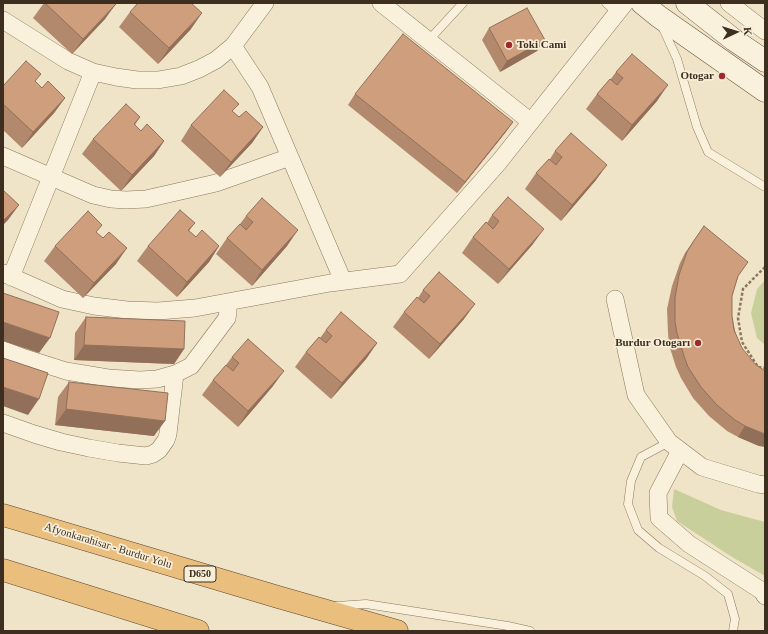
<!DOCTYPE html>
<html>
<head>
<meta charset="utf-8">
<style>
	body { margin:0 }
	#map { position:relative; width:768px; height:634px; overflow:hidden; background:#f0e4c8; font-family:"Times New Roman",serif }
	canvas { display:block }
	.frame { position:absolute; inset:0; border:4px solid #3d2e20; pointer-events:none }
	.north { position:absolute; left:716px; top:12px; width:40px; height:40px; -webkit-text-stroke:3px #f7eed8; paint-order:stroke; rotate:86deg; font-size:11px; font-weight:700; line-height:16px; text-align:center; color:#3d2e20 }
	.north::after { content:''; display:block; margin:auto; width:14px; height:18px; background:#3d2e20; clip-path:polygon(50% 0,100% 100%,50% 72%,0 100%) }
</style>
</head>
<body>
<div id="map">
<canvas width="768" height="634"></canvas>
<div class="frame"></div>
<div class="north">K</div>
</div>
<script>
const context = document.querySelector('canvas').getContext('2d');
context.lineJoin = 'round';
function paint(path, color) { context.fillStyle = color; context.fill(path, 'evenodd'); }
const poly = rows => new Path2D(rows.map(r => 'M' + r).join(''));
function stroke(path, color, width, dash) { context.strokeStyle = color; context.lineWidth = width; context.lineCap = dash ? 'butt' : 'round'; context.setLineDash(dash || []); context.stroke(path); }
function drawText(font, color, halo, rows, align = 'center') {
  context.font = font + ' "Times New Roman",serif'; context.lineWidth = 3.5; context.setLineDash([]); context.textBaseline = 'middle'; context.strokeStyle = halo; context.fillStyle = color; for (const [text, x, y, turn = 0] of rows) {
    context.save(); context.translate(x, y); context.rotate((+turn || 0) * Math.PI / 180); context.textAlign = isNaN(turn) ? turn : align; if (halo) context.strokeText(text, 0, 0); context.fillText(text, 0, 0); context.restore();
  }
}
paint(poly([
	[765,280,765,345,757,338,751,313,757,289],
	[674,489,721,510,765,522,765,576,732,557,677,521,672,507]
]), '#c9cf9b');
const service = poly([
	[606,3,617,13],
	[662,26,677,59,697,127,708,152,765,187],
	[428,41,463,3],
	[669,442,641,457,631,481,628,504,638,530,659,548,705,576,728,594,735,619,733,631],
	[337,606,366,604,508,626,530,631]
]);
const minor = poly([
	[381,3,531,122],
	[729,3,765,31],
	[3,20,68,61,93,72,116,77,137,80,158,80,181,76,199,69,216,60,233,46,265,3],
	[233,46,260,87,343,281],
	[3,156,93,195,111,199,126,200,146,199,216,183,290,157],
	[3,273,62,299,94,306,127,310,158,311,195,308,330,283,400,274,499,162,625,3],
	[11,277,93,72],
	[615,299,636,395,669,442,702,467,758,484,765,485],
	[3,350,22,357,66,371,108,378,140,380,157,379,175,374,191,366,227,318,228,312,228,303],
	[3,423,34,434,61,442,89,448,118,453,146,456,153,454,159,450,166,440,168,434,175,374],
	[680,451,658,493,659,518,689,544,762,591,765,596]
]);
const secondary = poly([
	[642,3,658,16,765,91],
	[687,3,734,40,765,61]
]);
const trunk = poly([
	[3,515,278,597,397,631],
	[3,570,198,631]
]);
stroke(service, '#8d765c', 9);
stroke(minor, '#8d765c', 18);
stroke(secondary, '#6f573f', 23);
stroke(trunk, '#5b4430', 23);
stroke(poly([
	[765,267,743,289,738,318,742,342,758,367,765,368]
]), '#8d765c', 2.5, [3, 2]);
stroke(service, '#faf1dc', 8);
stroke(minor, '#faf1dc', 17);
stroke(secondary, '#faf1dc', 22);
stroke(trunk, '#eabe7c', 22);
paint(poly([
	[44,3,114,3,105,19,72,54,33,18],
	[130,12,191,29,158,64,119,27],
	[489,28,545,40,537,51,500,72,482,40],
	[616,72,657,101,622,141,586,109,597,94,610,80],
	[36,82,42,88,65,98,54,113,22,148,3,130,3,86],
	[355,94,513,122,505,133,457,193,348,105],
	[233,112,239,117,263,127,252,143,220,177,181,141,191,125],
	[140,117,135,125,141,131,164,141,154,156,121,191,82,154,93,139],
	[555,151,596,180,561,221,525,189,536,173,550,159],
	[492,215,533,244,498,284,462,253,473,237,487,223],
	[246,216,287,246,252,286,216,254,227,238,240,224],
	[195,223,189,231,196,237,219,246,209,262,177,297,137,261,148,246],
	[704,226,738,276,732,296,732,316,759,446,738,437,727,431,709,416,693,398,681,378,676,367,669,345,668,333,667,309,672,286,680,263,685,253],
	[97,233,116,264,83,298,44,261,55,246],
	[423,290,464,319,429,359,393,327,404,312,418,298],
	[86,317,184,349,174,364,74,360,75,333],
	[326,330,377,343,366,359,331,399,295,367,306,352,320,338],
	[232,357,273,386,238,427,202,395,213,380,226,365],
	[69,382,154,436,55,425,58,397]
]), '#b2896c');
paint(poly([
	[116,4,105,19,72,54,83,39],
	[202,13,191,29,158,64,169,48],
	[545,40,537,51,500,72,507,61],
	[668,85,657,101,622,141,632,125],
	[65,98,54,113,22,148,33,132],
	[513,122,505,133,457,193,465,182],
	[263,127,252,143,220,177,231,162],
	[164,141,154,156,121,191,132,175],
	[607,165,596,180,561,221,572,205],
	[19,205,8,220,3,225,3,221],
	[544,229,533,244,498,284,509,269],
	[298,230,287,246,252,286,262,270],
	[219,246,209,262,177,297,187,282],
	[127,248,116,264,83,298,94,283],
	[475,304,464,319,429,359,440,344],
	[3,322,50,338,39,353,3,341],
	[377,343,366,359,331,399,342,383],
	[84,345,184,349,174,364,74,360],
	[284,371,273,386,238,427,248,411],
	[3,387,39,399,28,415,3,406],
	[66,409,165,421,154,436,55,425],
	[745,426,765,434,765,447,759,446,738,437]
]), '#916f58');
const building = poly([
	[45,3,114,3,116,4,83,39,45,3],
	[138,3,177,3,178,4,178,3,191,3,202,13,169,48,130,12,138,3],
	[527,8,545,40,507,61,489,28,527,8],
	[403,34,513,122,465,182,355,94,403,34],
	[632,54,668,85,632,125,597,94,610,79,617,85,623,78,616,72,632,54],
	[26,61,41,74,35,81,42,88,48,81,65,98,33,132,3,104,3,86,26,61],
	[224,90,239,104,232,111,239,117,246,111,263,127,231,162,191,125,224,90],
	[126,104,140,117,134,124,141,131,147,124,164,141,132,175,93,139,126,104],
	[571,133,607,165,572,205,536,173,549,159,556,165,562,157,555,151,571,133],
	[3,190,19,205,3,221,3,190],
	[508,197,544,229,509,269,473,237,486,222,493,229,499,221,492,215,508,197],
	[262,198,298,230,262,270,227,238,240,224,246,230,253,222,246,216,262,198],
	[180,210,195,223,188,230,196,237,202,230,219,246,187,282,148,246,180,210],
	[88,211,102,225,96,232,103,238,109,232,127,248,94,283,55,246,88,211],
	[704,226,748,262,738,276,732,296,732,316,734,330,742,348,755,364,765,371,765,434,745,426,735,420,717,405,701,387,688,367,684,356,677,333,675,322,675,298,679,275,687,252,693,242,704,226],
	[439,272,475,304,440,344,404,312,417,297,424,303,430,296,423,290,439,272],
	[3,293,59,312,50,338,3,322,3,293],
	[341,312,377,343,342,383,306,352,319,337,326,343,332,336,326,330,341,312],
	[86,317,185,321,184,349,84,345,86,317],
	[248,339,284,371,248,411,213,380,226,365,233,371,239,363,232,357,248,339],
	[3,358,48,373,39,399,3,387,3,358],
	[69,382,168,393,165,421,66,409,69,382]
]);
paint(building, '#cf9f7d');
stroke(building, '#916f58', 1);
for (const [x, y, r, color] of [
	[509,45,4,"#9e2a2b"],
	[722,76,4,"#9e2a2b"],
	[698,343,4,"#9e2a2b"]
]) { const dot = new Path2D(); dot.arc(x, y, r, 0, 2 * Math.PI); context.fillStyle = color; context.fill(dot); stroke(dot, '#f7eed8', 1.5); }
for (const [x, y, w] of [
	[200,574,32]
]) { const box = new Path2D(); box.roundRect(x - w / 2, y - 8, w, 16, 3); context.fillStyle = '#f7eed8'; context.fill(box); stroke(box, '#3d2e20', 1); }
drawText('bold 10px', '#3d2e20', null, [
	["D650",200,574]
]);
drawText('bold 11px', '#3d2e20', '#f7eed8', [
	["Toki Cami",517,45,"left"],
	["Otogar",714,76],
	["Burdur Otogarı",690,343]
], 'right');
drawText('11px', '#3d2e20', '#f7eed8', [
	["Afyonkarahisar - Burdur Yolu",108,546,17]
]);
</script>
</body>
</html>
